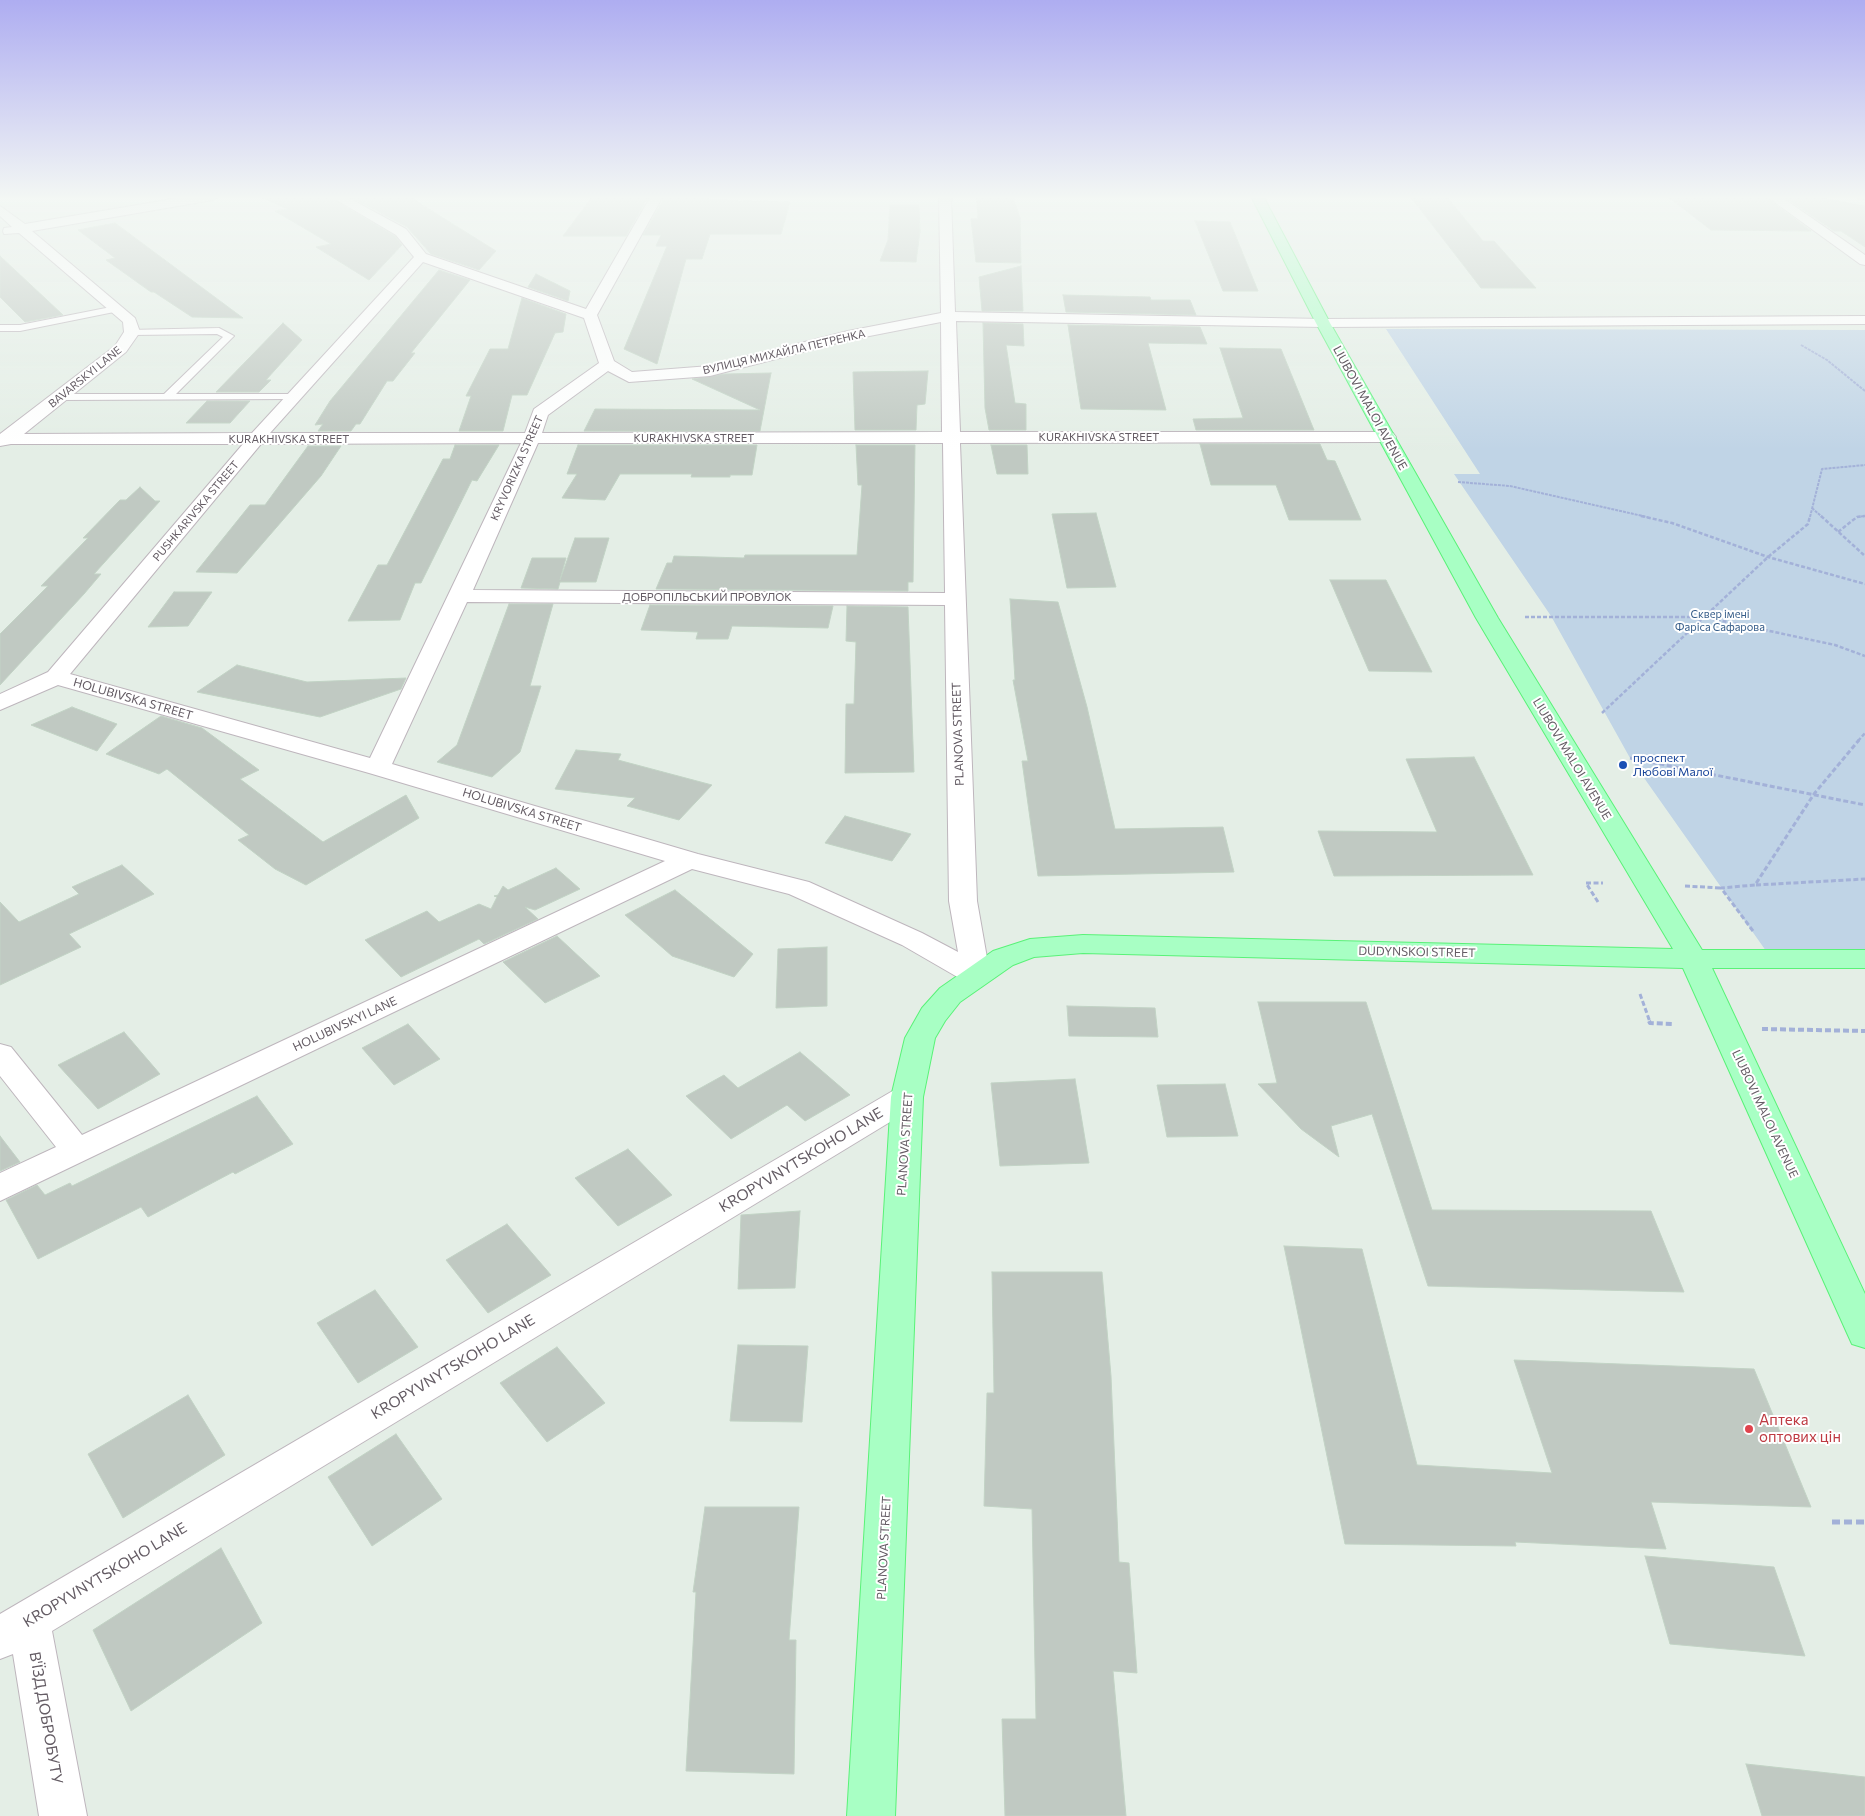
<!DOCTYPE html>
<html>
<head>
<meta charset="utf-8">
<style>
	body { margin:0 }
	canvas { display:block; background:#e4eee6 }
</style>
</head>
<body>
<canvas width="1865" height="1816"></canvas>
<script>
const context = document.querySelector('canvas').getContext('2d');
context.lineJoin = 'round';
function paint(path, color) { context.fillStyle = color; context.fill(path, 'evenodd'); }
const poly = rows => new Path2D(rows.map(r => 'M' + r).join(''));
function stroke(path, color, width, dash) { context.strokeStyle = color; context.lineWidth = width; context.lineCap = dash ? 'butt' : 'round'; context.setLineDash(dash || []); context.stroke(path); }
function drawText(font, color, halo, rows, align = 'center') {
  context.font = font + ' Commissioner,sans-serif'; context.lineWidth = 4; context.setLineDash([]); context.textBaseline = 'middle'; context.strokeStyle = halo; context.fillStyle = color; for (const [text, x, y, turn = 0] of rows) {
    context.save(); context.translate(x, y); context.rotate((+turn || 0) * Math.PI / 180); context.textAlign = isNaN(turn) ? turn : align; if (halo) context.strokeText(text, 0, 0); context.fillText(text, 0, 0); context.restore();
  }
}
paint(poly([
	[1386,329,1865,330,1865,959,1771,958,1630,758,1551,616,1454,474,1480,474]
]), '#c0d4e6');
const building = poly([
	[259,196,328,196,395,236,402,245,369,280,316,247,331,244,275,211,288,209,259,196],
	[349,196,408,196,496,251,479,270,431,254,407,227,349,196],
	[593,196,629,196,648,197,626,236,563,236,593,196],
	[1410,196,1446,196,1483,241,1494,241,1536,288,1481,288,1410,196],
	[1667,196,1764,196,1811,231,1711,230,1667,196],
	[1783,196,1807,196,1865,206,1865,247,1841,231,1834,231,1783,196],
	[665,197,708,198,707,200,790,202,781,234,710,234,702,259,686,259,657,364,624,349,667,246,656,246,661,235,643,235,665,197],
	[977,197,1013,197,1020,218,1021,263,976,262,971,219,978,219,977,197],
	[890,205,919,205,920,231,916,262,880,261,888,240,890,205],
	[1195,221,1230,222,1258,291,1223,291,1195,221],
	[115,223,243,318,192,317,154,292,151,292,106,260,115,258,78,230,115,223],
	[0,256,63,315,25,322,0,297,0,256],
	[1021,266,1023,311,982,311,979,277,1021,266],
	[439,270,470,280,411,353,415,353,393,381,387,381,360,424,356,424,351,431,318,431,323,424,315,425,330,401,439,270],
	[536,274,570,291,568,301,528,287,536,274],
	[1063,295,1150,297,1151,300,1190,300,1196,315,1066,312,1063,295],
	[522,298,566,314,563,332,555,333,527,395,512,395,503,431,459,431,471,396,466,396,490,349,508,349,522,298],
	[283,323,302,340,266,380,271,380,259,392,216,392,283,323],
	[983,323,1023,324,1024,346,1006,345,1015,403,1026,404,1026,430,989,430,985,408,983,323],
	[1068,325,1200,327,1207,344,1148,343,1166,410,1081,409,1068,325],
	[1220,348,1281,349,1314,430,1196,430,1193,419,1243,418,1220,348],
	[928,371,925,404,917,405,916,430,855,430,853,372,928,371],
	[771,373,760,431,584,431,595,409,760,410,692,379,725,374,771,373],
	[207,401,250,401,230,423,186,423,207,401],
	[1200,444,1320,444,1327,460,1335,461,1361,520,1289,520,1276,485,1211,485,1200,444],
	[455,445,499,445,477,481,472,480,421,583,415,583,400,620,348,621,378,565,387,565,443,459,450,459,455,445],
	[578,445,757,445,752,475,730,475,730,477,691,477,692,474,620,474,605,500,562,498,577,474,567,474,578,445],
	[856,445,915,445,913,582,908,582,908,591,656,589,667,563,672,563,674,556,744,558,745,555,857,555,862,485,858,485,856,445],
	[991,445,1027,445,1028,474,997,474,991,445],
	[308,446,341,446,321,476,237,573,196,572,250,505,265,505,308,446],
	[140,487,155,501,160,501,94,574,101,574,84,594,0,685,0,634,48,586,41,586,88,538,83,538,120,500,126,500,140,487],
	[1096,513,1116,587,1067,588,1052,514,1096,513],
	[575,538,609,538,596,582,560,582,558,589,521,588,532,558,566,558,560,580,575,538],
	[1330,580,1386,580,1432,672,1369,671,1330,580],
	[174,592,212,592,188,626,148,627,174,592],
	[1010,599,1058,602,1087,707,1115,829,1223,827,1234,872,1038,876,1022,761,1028,761,1013,680,1015,680,1010,599],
	[509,604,553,604,530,686,541,686,520,752,492,777,437,762,457,745,509,604],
	[650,605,833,606,828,628,732,626,728,639,696,639,698,632,641,630,650,605],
	[847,606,908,607,914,772,845,773,846,704,854,704,856,642,846,641,847,606],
	[237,665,307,682,406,678,401,689,320,717,197,692,237,665],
	[72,707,117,724,97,751,31,725,72,707],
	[161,716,202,728,259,770,240,779,323,842,406,795,419,818,306,885,275,869,238,840,249,835,167,769,159,774,106,754,161,716],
	[576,750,621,754,618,760,712,785,679,820,627,806,635,798,555,789,576,750],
	[1474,757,1533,875,1334,876,1318,831,1437,832,1406,759,1474,757],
	[845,816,911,834,892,861,825,843,845,816],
	[122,865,154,894,69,934,81,947,0,985,0,902,19,922,79,894,72,887,122,865],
	[556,868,580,889,535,910,525,907,538,919,484,944,479,939,401,977,365,940,427,911,439,922,479,904,491,909,497,897,494,896,498,895,503,886,508,890,556,868],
	[675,890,753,954,734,977,672,956,625,915,675,890],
	[557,936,600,976,545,1003,503,962,557,936],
	[827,947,827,1006,776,1008,778,949,827,947],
	[1258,1002,1366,1002,1432,1210,1651,1211,1684,1292,1428,1286,1372,1114,1331,1126,1339,1157,1301,1129,1258,1084,1277,1083,1258,1002],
	[1067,1006,1155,1008,1158,1037,1069,1036,1067,1006],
	[408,1024,440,1059,394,1085,362,1048,408,1024],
	[124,1032,160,1074,98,1109,58,1065,124,1032],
	[800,1052,850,1095,805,1121,787,1105,731,1139,686,1096,724,1075,738,1088,800,1052],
	[1075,1079,1089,1163,1000,1166,991,1083,1075,1079],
	[1225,1084,1238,1136,1167,1137,1157,1085,1225,1084],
	[257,1096,293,1144,235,1174,233,1172,148,1217,141,1207,38,1259,6,1200,37,1185,45,1195,70,1183,72,1186,257,1096],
	[0,1136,20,1162,0,1171,0,1136],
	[628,1149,672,1195,618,1226,575,1178,628,1149],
	[800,1211,795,1288,738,1289,741,1215,800,1211],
	[507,1224,551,1275,488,1313,446,1260,507,1224],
	[1284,1246,1362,1249,1417,1465,1552,1473,1514,1360,1754,1369,1811,1507,1651,1502,1666,1549,1515,1542,1516,1546,1345,1544,1284,1246],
	[992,1272,1102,1272,1111,1376,1119,1562,1129,1563,1137,1673,1113,1671,1126,1816,1005,1816,1002,1719,1036,1719,1032,1509,984,1506,987,1393,994,1393,992,1272],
	[375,1290,418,1347,358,1383,317,1323,375,1290],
	[738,1345,808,1346,802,1422,730,1421,738,1345],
	[557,1347,605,1403,547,1442,500,1383,557,1347],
	[188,1395,225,1455,123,1518,88,1454,188,1395],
	[396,1434,442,1499,372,1546,328,1477,396,1434],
	[705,1507,799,1507,789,1640,796,1640,794,1774,686,1771,696,1592,693,1592,705,1507],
	[221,1548,262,1623,131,1711,93,1630,221,1548],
	[1645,1556,1774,1567,1805,1656,1670,1644,1645,1556],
	[1746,1764,1865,1777,1865,1816,1762,1816,1746,1764]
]);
paint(building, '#c0c9c2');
stroke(building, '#c2d3c5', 1);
const lane = poly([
	[1857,196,1865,196,1865,199,1858,198,1857,196],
	[116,306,121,309,119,311,20,331,0,331,0,325,20,325,116,306],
	[219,328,234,336,176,394,293,394,297,395,297,399,61,400,56,397,61,394,164,394,223,337,217,334,132,335,127,332,129,330,219,328]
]);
const street = poly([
	[191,196,219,196,213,200,32,231,135,318,140,332,126,352,24,434,252,433,414,257,396,235,330,196,345,196,406,229,426,254,586,309,651,196,663,196,597,315,614,361,632,372,710,366,848,331,941,313,939,196,951,196,955,312,1323,319,1865,316,1865,324,1323,327,956,321,960,432,1387,432,1393,433,1396,437,1393,441,1387,442,960,443,977,901,990,975,986,982,976,985,966,982,902,945,789,894,692,869,0,1201,0,1173,56,1147,0,1076,0,1044,11,1047,82,1135,665,861,369,773,58,685,0,710,0,694,48,672,243,444,11,444,0,446,0,434,115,346,124,332,123,322,19,233,4,234,3,231,4,228,12,227,0,216,0,206,25,224,191,196],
	[423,262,584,318,599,363,534,409,525,433,270,433,423,262],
	[941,322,942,432,542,433,548,415,608,371,629,382,710,376,849,340,941,322],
	[521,443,370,758,70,674,261,444,521,443],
	[538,443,943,443,945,593,473,590,538,443],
	[467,602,945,605,949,901,958,952,922,933,809,882,698,854,392,764,467,602],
	[1766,196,1780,196,1865,255,1865,265,1860,264,1766,196],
	[907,1086,918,1089,923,1097,918,1105,52,1631,87,1816,39,1816,13,1654,0,1659,0,1614,896,1089,907,1086]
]);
const primary = poly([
	[1251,196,1263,196,1330,323,1498,618,1702,950,1865,950,1865,968,1712,968,1865,1294,1865,1348,1852,1344,1847,1333,1683,968,1083,953,1034,957,1013,965,960,1002,945,1021,935,1038,923,1097,895,1816,847,1816,891,1097,905,1038,922,1008,940,988,993,951,1030,939,1083,935,1673,949,1476,618,1316,323,1251,196]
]);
stroke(lane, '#beb6bd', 2);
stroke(street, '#beb6bd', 2);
stroke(primary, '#59f278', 2);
stroke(poly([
	[1801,345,1827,360,1865,391],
	[1458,482,1510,486,1647,517],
	[1812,508,1822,517],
	[1810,517,1822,469,1865,465],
	[1857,517,1865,516]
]), '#a3b1d8', 2, [3, 1]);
stroke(poly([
	[1641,516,1672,523,1768,557,1865,584],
	[1821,516,1865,556],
	[1838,532,1857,517,1865,516],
	[1525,617,1704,617,1835,645,1865,656],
	[1602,713,1768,557,1808,524,1810,516],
	[1858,741,1865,733]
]), '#a3b1d8', 2.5, [4, 2]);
stroke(poly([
	[1630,758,1865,805],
	[1756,885,1865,879],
	[1685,886,1721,888],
	[1598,902,1586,883,1603,883],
	[1753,931,1721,888,1755,885,1814,794,1859,740],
	[1640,994,1650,1022]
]), '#a3b1d8', 3, [5, 2.5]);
stroke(poly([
	[1649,1021,1650,1023,1674,1024],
	[1762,1029,1865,1031]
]), '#a3b1d8', 4, [6, 3]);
stroke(poly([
	[1832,1522,1865,1522]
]), '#a3b1d8', 5, [8, 4]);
paint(lane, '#fff');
paint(street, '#fff');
paint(primary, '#a8ffc4');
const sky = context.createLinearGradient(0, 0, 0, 450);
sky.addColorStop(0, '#aeadf1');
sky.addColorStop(0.44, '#f3f7f4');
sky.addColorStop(1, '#f3f7f400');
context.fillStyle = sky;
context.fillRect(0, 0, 1865, 450);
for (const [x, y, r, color] of [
	[1623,765,5,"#1a4fb4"],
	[1749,1429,5,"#e0444e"]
]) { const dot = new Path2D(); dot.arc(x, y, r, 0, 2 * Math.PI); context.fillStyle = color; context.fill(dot); stroke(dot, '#fff', 2); }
drawText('11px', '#645c64', '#fff', [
	["ВУЛИЦЯ МИХАЙЛА ПЕТРЕНКА",784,352,-13],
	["BAVARSKYI LANE",85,377,-39],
	["KURAKHIVSKA STREET",1099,437],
	["KURAKHIVSKA STREET",694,438],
	["KURAKHIVSKA STREET",289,439],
	["KRYVORIZKA STREET",517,468,-66],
	["PUSHKARIVSKA STREET",196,511,-50],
	["ДОБРОПІЛЬСЬКИЙ ПРОВУЛОК",707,597]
]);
drawText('11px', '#365d89', '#fff', [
	["Сквер імені",1720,614],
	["Фаріса Сафарова",1720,627]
]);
drawText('12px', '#645c64', '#fff', [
	["LIUBOVI MALOI AVENUE",1370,408,61],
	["HOLUBIVSKA STREET",133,699,16],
	["PLANOVA STREET",958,734,-92],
	["LIUBOVI MALOI AVENUE",1572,759,59],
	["HOLUBIVSKA STREET",522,810,17],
	["DUDYNSKOI STREET",1417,952,1],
	["HOLUBIVSKYI LANE",345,1024,-25],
	["LIUBOVI MALOI AVENUE",1765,1114,65],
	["PLANOVA STREET",905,1144,-86],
	["PLANOVA STREET",884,1548,-87]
]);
drawText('12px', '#164399', '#fff', [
	["проспект",1633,758],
	["Любові Малої",1633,772]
], 'left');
drawText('15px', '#645c64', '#fff', [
	["KROPYVNYTSKOHO LANE",801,1160,-31],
	["KROPYVNYTSKOHO LANE",453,1367,-31],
	["KROPYVNYTSKOHO LANE",105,1575,-31],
	["В'ЇЗД ДОБРОБУТУ",46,1718,80]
]);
drawText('15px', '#be3a42', '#fff', [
	["Аптека",1759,1420],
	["оптових цін",1759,1437]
], 'left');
</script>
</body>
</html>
